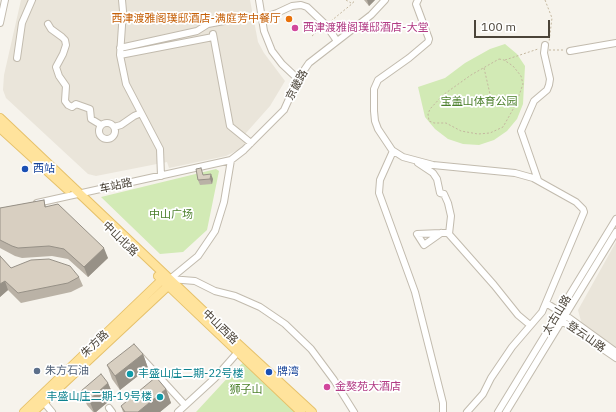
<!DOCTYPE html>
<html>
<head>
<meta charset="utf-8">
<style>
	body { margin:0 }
	#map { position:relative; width:616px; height:412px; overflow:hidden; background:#f6f3ec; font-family:"IBM Plex Sans",sans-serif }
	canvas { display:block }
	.scale { position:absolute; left:474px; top:20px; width:76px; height:18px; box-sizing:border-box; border:2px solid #4b4439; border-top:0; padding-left:5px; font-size:12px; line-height:14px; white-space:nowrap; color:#4b4439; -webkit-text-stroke:3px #fff; paint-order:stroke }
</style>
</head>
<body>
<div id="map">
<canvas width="616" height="412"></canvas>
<div class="scale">100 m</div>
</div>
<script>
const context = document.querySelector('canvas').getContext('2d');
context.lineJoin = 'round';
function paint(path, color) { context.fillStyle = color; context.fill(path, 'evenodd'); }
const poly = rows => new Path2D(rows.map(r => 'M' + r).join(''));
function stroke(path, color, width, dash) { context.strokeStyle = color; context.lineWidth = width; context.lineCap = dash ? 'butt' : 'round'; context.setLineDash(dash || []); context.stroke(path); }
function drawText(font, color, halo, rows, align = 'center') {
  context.font = font + ' "IBM Plex Sans","Noto Sans SC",sans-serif'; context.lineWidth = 3.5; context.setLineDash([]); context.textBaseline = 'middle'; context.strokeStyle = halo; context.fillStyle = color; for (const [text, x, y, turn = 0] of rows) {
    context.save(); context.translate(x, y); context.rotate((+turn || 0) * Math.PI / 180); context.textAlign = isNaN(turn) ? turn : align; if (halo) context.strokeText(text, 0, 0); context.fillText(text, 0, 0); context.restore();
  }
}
paint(poly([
	[21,0,250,0,258,42,264,53,285,81,270,106,246,133,246,143,240,149,226,156,169,168,167,162,96,176,88,174,6,98,3,90,4,75],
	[616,242,616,348,582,325,578,310]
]), '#eae5da');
paint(poly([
	[505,44,517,54,525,66,523,104,517,119,507,131,494,140,479,145,463,144,448,139,435,129,425,117,418,87,445,78,465,63,490,49],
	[216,169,219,171,207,230,183,252,160,254,101,197],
	[246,360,296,412,196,412,233,372]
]), '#d2eab5');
const minor = poly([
	[122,0,123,11,120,55,126,84,160,149,161,176],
	[259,0,264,31,272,51,282,64,298,79],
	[418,0,416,4,429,39,428,42,409,58,378,80,374,89,374,111,375,121,378,129,392,150,403,157,433,165,515,173,533,178,576,202,583,209,584,212,542,312,512,347,491,378,483,394,467,412],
	[261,18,277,13,292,6,301,5,307,7,326,25,337,41],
	[0,23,5,0],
	[48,24,51,29,62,37,65,40,66,45,63,54,56,67,59,76,66,86,65,101,68,105,72,107,76,104,90,109,91,119,101,125],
	[213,34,230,126,251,143],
	[120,48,197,31,208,24,235,19],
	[570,51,616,43],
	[120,55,213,37],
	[17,58,22,23,32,0],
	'99 131a8 8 0 1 1 16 0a8 8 0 1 1-16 0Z',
	[114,127,121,125,134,116,141,113],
	[393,151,380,180,379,193,415,292,443,403,443,412],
	[418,163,433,173,437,179,440,193,444,194,448,203,451,216,449,234],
	[538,180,521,131,534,101,547,90,549,85,550,79,544,53,545,45],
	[37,203,231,160,244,150,284,110,298,79,309,63,371,15,385,0],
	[441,233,424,245,417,234,441,233,448,233,494,285,518,315,530,325],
	[170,279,195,281,215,291,235,296,260,307,285,324,311,349,334,380,354,412],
	[170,279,198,256,215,231,224,202,231,160],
	[546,303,565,315,616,352],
	[559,319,616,358],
	[140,356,185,405],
	[42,400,52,412],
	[109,408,112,412],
	[178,412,215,378,238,352],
	[498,412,616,219],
	[506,412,616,232]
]);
const major = poly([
	[0,118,237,343,312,412],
	[0,128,67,189],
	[158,276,301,412],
	[24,412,166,276],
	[33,412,171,283]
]);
stroke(minor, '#c2bbae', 8);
stroke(major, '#e6c16a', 10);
stroke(poly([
	[346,0,351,3],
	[545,0,552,18,549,42],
	[331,21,353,3,354,0],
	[312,36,322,28],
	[549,50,564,50],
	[499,59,504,60,513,66,521,76,523,84,516,104,503,127,490,133,478,134,461,131,446,123,434,123,429,121,428,114,430,109,443,95,471,75,499,59],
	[505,60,538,49],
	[484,68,490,94]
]), '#c4b79f', 1, [2, 2]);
stroke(minor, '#fff', 6);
stroke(major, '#ffe39c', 8);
paint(poly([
	[364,0,375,0,369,6],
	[203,175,213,179,212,184,200,185,198,180],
	[44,200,46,207,108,258,88,277,68,259,52,256,22,258,15,256,0,248,0,208],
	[0,256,11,268,79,277,83,286,71,292,21,303,8,290,0,297],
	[143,354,148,368,120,390,112,379,107,365],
	[108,383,114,397,96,412,93,412,87,405,81,391],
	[166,389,171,403,160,412,123,412,121,406]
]), '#bab2a6');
paint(poly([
	[367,0,375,0,369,6],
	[211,174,213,179,212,184,210,179],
	[104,248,108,258,88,277,84,267],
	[5,281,8,290,0,297,0,284],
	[143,354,148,368,120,390,115,376],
	[108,383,114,397,96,412,94,412,89,400],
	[166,389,171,403,160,412,138,412]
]), '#979187');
const building = poly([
	[201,168,203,175,211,174,210,179,198,180,196,169,201,168],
	[44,200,45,207,58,204,104,248,84,267,64,249,49,246,18,248,12,246,0,240,0,208,44,200],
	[0,256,11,268,31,260,49,259,70,266,79,277,68,283,18,293,5,281,0,284,0,256],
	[134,344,143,354,115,376,107,365,134,344],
	[101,374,108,383,89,400,81,391,101,374],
	[156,377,166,389,138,412,125,412,121,406,156,377]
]);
paint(building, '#d8cfc1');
stroke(building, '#979187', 1);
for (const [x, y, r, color] of [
	[289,19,4,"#e8710a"],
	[295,28,4,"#d1479c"],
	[25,169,4,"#1a4fb4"],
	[37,371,4,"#5c6f8a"],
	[269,372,4,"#1a4fb4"],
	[130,374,4,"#0f9aa8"],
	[327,387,4,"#d1479c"],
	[160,397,4,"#0f9aa8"]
]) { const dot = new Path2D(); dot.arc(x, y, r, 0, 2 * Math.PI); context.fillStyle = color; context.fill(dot); stroke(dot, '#fff', 1.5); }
drawText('11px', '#c56008', '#fff', [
	["西津渡雅阁璞邸酒店-满庭芳中餐厅",281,19]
], 'right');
drawText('11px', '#b23c85', '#fff', [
	["西津渡雅阁璞邸酒店-大堂",303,28],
	["金獒苑大酒店",335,387]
], 'left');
drawText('11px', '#4b4439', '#fff', [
	["京畿路",297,85,-62],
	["车站路",116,186,-12],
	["中山北路",120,239,44],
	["太古山路",557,315,-59],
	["中山西路",220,327,44],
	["登云山路",586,337,35],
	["朱方路",95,344,-44]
]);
drawText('11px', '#4a7f2a', '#fff', [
	["宝盖山体育公园",479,102],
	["中山广场",171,215],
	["狮子山",246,390]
]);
drawText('11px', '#164399', '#fff', [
	["西站",33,169],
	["牌湾",277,372]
], 'left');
drawText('11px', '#4e5e75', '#fff', [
	["朱方石油",45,371]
], 'left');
drawText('11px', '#0d838f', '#fff', [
	["丰盛山庄二期-22号楼",138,374],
	["丰盛山庄二期-19号楼",152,397,"right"]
], 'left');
</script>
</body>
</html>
